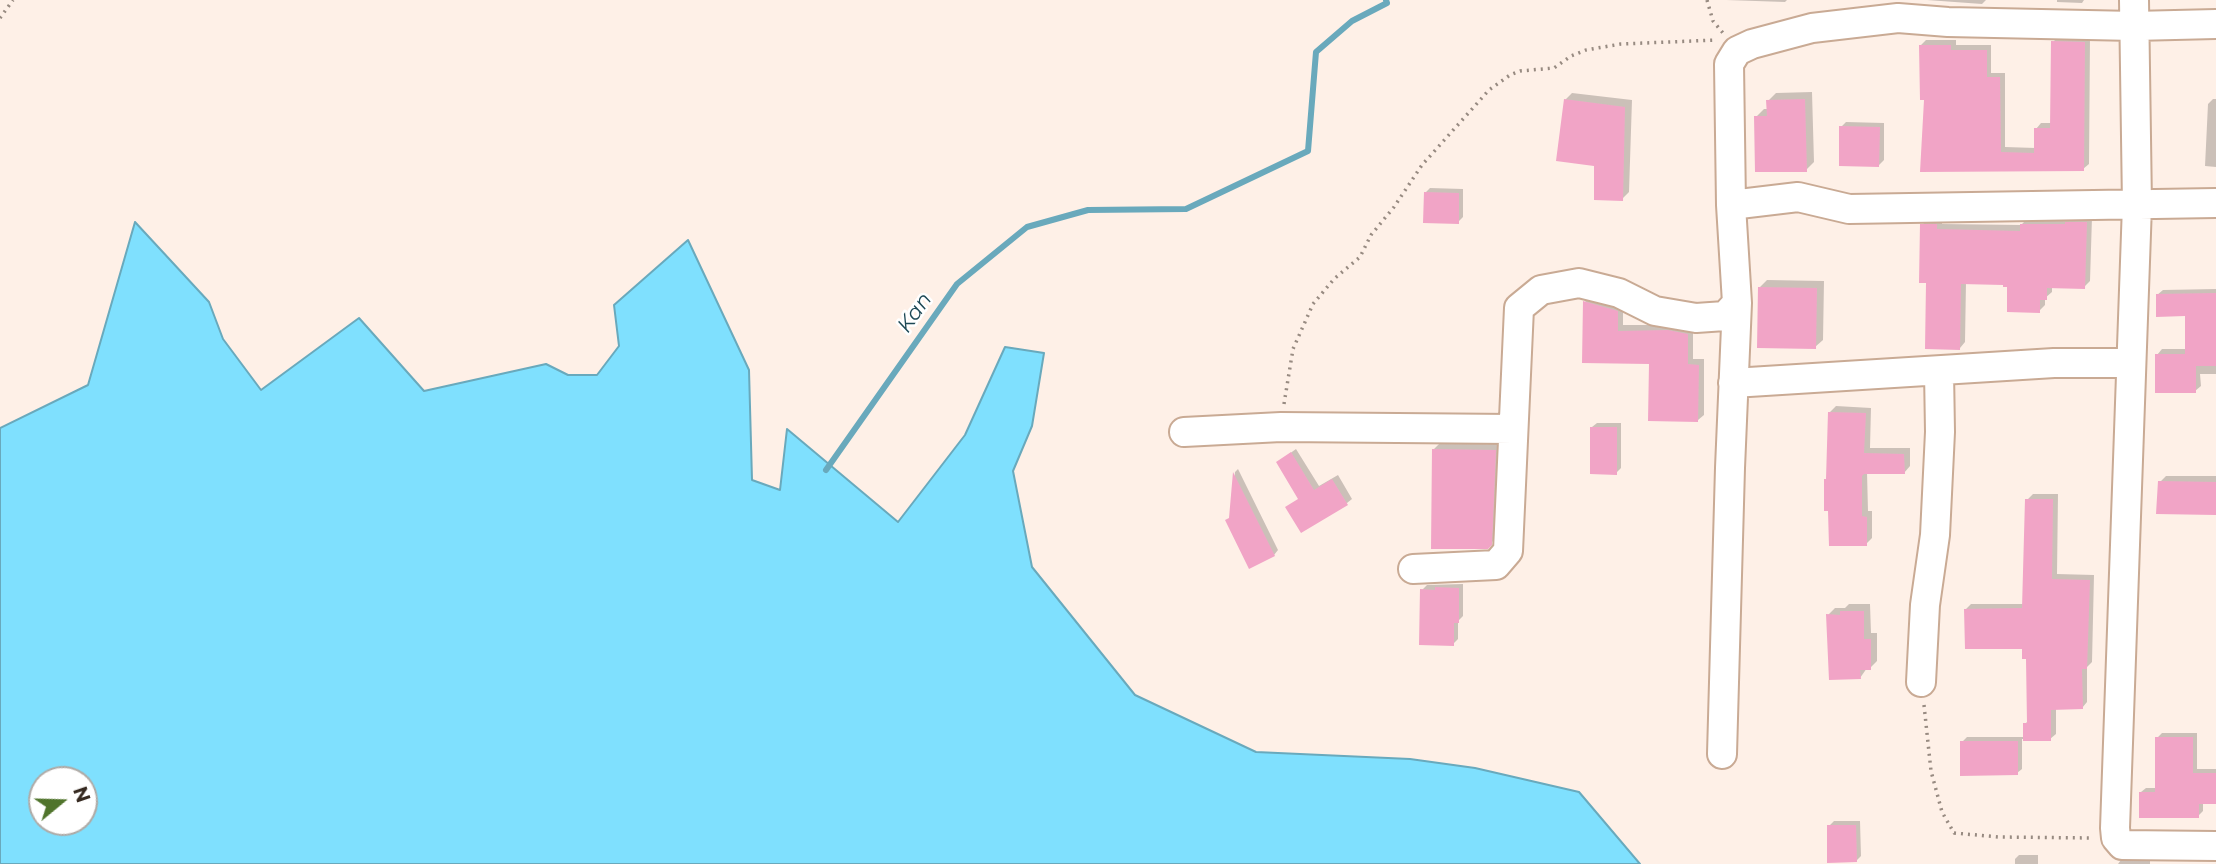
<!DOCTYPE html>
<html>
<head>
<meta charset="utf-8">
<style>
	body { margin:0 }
	#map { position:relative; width:2216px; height:864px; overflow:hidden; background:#fef0e7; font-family:Montserrat,sans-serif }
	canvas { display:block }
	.north { position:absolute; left:28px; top:766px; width:70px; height:70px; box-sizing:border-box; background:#fff; border:2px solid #afaaa6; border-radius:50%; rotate:71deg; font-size:19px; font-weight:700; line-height:28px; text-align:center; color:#362a21 }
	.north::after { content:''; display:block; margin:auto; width:24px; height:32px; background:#50742c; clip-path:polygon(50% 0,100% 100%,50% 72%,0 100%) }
</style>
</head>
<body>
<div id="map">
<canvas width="2216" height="864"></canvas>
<div class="north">N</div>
</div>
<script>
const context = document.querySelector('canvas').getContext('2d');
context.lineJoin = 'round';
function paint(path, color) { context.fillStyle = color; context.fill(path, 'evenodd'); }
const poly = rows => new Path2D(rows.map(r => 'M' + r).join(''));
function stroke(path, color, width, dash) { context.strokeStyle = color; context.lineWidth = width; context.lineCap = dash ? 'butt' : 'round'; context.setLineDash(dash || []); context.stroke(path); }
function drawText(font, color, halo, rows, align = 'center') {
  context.font = font + ' Montserrat,sans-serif'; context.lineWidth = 5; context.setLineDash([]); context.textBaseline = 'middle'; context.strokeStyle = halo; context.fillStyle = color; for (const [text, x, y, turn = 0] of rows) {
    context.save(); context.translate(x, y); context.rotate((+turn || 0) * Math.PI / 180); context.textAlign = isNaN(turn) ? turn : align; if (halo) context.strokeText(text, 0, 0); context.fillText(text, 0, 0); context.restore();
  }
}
const water = poly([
	[135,222,209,302,223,339,261,390,359,318,424,391,546,364,568,375,597,375,619,346,614,305,688,240,749,370,752,480,780,490,787,429,898,522,965,435,1005,347,1044,353,1032,426,1013,471,1032,567,1135,695,1256,752,1410,759,1475,768,1579,792,1640,864,0,864,0,428,88,385,135,222],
	[42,780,84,780,84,822,42,822,42,780]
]);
paint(water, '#7fe0fe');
stroke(water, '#69a9bc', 2);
paint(poly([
	[1726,0,1787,0,1785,2],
	[1927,0,1986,0,1982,4],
	[2057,0,2084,0,2082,3,2057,2],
	[2058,37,2090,37,2089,164,2083,169,1922,170,1926,98,1920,46,1926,40,1956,40,1956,45,1991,45,1991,73,2005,73,2005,147,2036,148,2036,129,2041,123,2052,123,2053,42],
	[1812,92,1814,162,1806,170,1756,117,1764,109,1769,109,1768,101,1776,93],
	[1572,93,1632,100,1629,192,1622,199,1596,165,1565,100],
	[2213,99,2216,99,2216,167,2205,166,2208,104],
	[1846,122,1884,123,1884,160,1879,165,1841,127],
	[1430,188,1463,189,1463,217,1458,222,1425,193],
	[2092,217,2090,281,2084,287,2052,286,2052,292,2045,298,2045,305,2039,311,2005,283,1966,282,1965,342,1960,348,1927,281,1922,225,1928,219,1942,219,1942,224,2021,225,2027,219],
	[1767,280,1824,281,1823,340,1815,347,1760,287],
	[2216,289,2216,374,2200,374,2201,386,2195,391,2157,355,2162,349,2187,349,2187,315,2157,295,2163,290],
	[1590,296,1623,306,1623,325,1675,325,1693,328,1693,359,1704,359,1704,415,1698,420,1651,362,1585,302],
	[1836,406,1871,408,1870,448,1910,448,1910,466,1904,473,1867,472,1868,511,1872,511,1872,538,1866,544,1828,478,1830,412],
	[1597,423,1621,423,1621,468,1616,473,1592,427],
	[1441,442,1503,443,1499,535,1487,547,1434,449],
	[1296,449,1319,486,1338,475,1352,499,1347,503,1299,498,1278,462],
	[1238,469,1278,550,1274,555,1231,516,1235,472],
	[2166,476,2216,476,2216,513,2160,482],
	[2033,494,2058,494,2057,574,2094,575,2092,662,2087,667,2087,702,2082,708,2056,708,2056,734,2050,739,2022,739,2022,769,2017,773,1962,742,1967,737,2025,737,2025,724,2029,720,2028,657,2024,647,1966,609,1971,604,2024,604,2027,500],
	[1463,584,1463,616,1458,621,1458,639,1453,644,1422,590,1427,585],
	[1849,604,1870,604,1871,633,1877,633,1877,661,1870,668,1867,668,1860,678,1828,615,1835,608,1845,608],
	[2162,733,2197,733,2197,769,2216,769,2216,802,2203,803,2203,811,2198,816,2141,792,2146,788,2157,788,2157,738],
	[1834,821,1860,821,1861,856,1856,861,1829,826],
	[2019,855,2038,855,2038,864,2015,864,2015,859],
	[2123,857,2150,858,2150,864,2118,864]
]), '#0003');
stroke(poly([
	[826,470,957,284,1027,227,1088,210,1186,209,1308,151,1316,52,1352,21,1387,3,1386,0]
]), '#69a9bc', 6);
paint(poly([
	[2051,41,2085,42,2084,171,1920,172,1924,100,1920,100,1919,45,1951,45,1951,50,1987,50,1987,77,2000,77,2001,152,2034,153,2034,128,2050,128],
	[1564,99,1625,107,1623,201,1594,200,1594,166,1556,161],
	[1805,99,1807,172,1755,172,1754,116,1767,116,1766,100],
	[1839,126,1880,127,1879,167,1839,166],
	[1424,192,1459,193,1459,224,1423,223],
	[2065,222,2087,222,2085,289,2047,288,2047,300,2040,300,2040,313,2007,312,2007,287,2003,287,2003,285,1961,284,1960,350,1925,349,1926,283,1919,283,1920,224,1937,224,1937,229,2020,231,2020,224,2065,224],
	[1758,287,1817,288,1816,349,1757,348],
	[2216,293,2216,366,2196,366,2196,393,2155,393,2155,354,2185,354,2185,316,2156,317,2156,294],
	[1583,301,1618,311,1618,331,1668,330,1688,334,1688,364,1699,365,1698,422,1648,421,1649,364,1582,363],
	[1828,412,1866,413,1864,453,1904,454,1905,474,1864,474,1862,476,1862,516,1867,517,1867,546,1829,546,1828,511,1824,511,1824,479,1826,479],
	[1590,427,1617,427,1617,475,1590,474],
	[1432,449,1496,450,1492,545,1488,549,1431,549],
	[1291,452,1314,490,1332,479,1348,505,1301,533,1285,507,1298,499,1276,462],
	[1233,472,1275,556,1249,569,1225,520,1229,518],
	[2158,481,2216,482,2216,515,2156,514],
	[2025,499,2053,499,2052,579,2090,580,2087,669,2082,669,2083,709,2051,710,2051,741,2023,741,2023,723,2027,723,2026,659,2022,659,2022,649,1965,649,1964,609,2022,608],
	[1435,587,1459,588,1459,623,1454,623,1454,646,1419,645,1420,589,1435,590],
	[1840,611,1864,611,1864,639,1871,639,1871,670,1860,670,1861,679,1829,680,1826,614,1840,615],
	[2155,737,2193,737,2193,773,2216,773,2216,804,2199,804,2199,818,2139,818,2139,792,2155,792],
	[1960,741,2018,741,2018,775,1960,776],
	[1827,825,1856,825,1857,862,1827,863]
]), '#f1a4c6');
const minor = poly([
	[2134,0,2137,205,2115,828,2116,838,2122,845,2216,846],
	[1731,205,1798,197,1849,209,2216,203],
	[1733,383,2054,363,2131,363],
	[1184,432,1281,427,1513,429],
	[1413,569,1496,565,1508,551,1519,308,1541,290,1579,283,1619,293,1655,311,1696,318,1725,316,1737,303],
	[1921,682,1925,605,1935,535,1940,432,1939,371],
	[1722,754,1730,468,1737,303,1731,205,1729,64,1737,51,1752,44,1812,28,1898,18,1948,22,2134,26,2216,24]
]);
stroke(minor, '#c9aa94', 32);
stroke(poly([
	[1707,0,1713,21,1723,33],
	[0,18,13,0],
	[1284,404,1293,349,1313,304,1334,279,1360,257,1371,235,1394,207,1422,165,1489,90,1510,75,1520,71,1554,68,1571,56,1586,50,1621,44,1716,40],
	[1924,705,1931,771,1942,812,1954,833,1999,837,2093,838]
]), '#978a81', 3.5, [2, 5]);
stroke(minor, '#fff', 28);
drawText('italic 21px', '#1d4855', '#fff', [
	["Kan",915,313,-55]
]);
</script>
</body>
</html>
